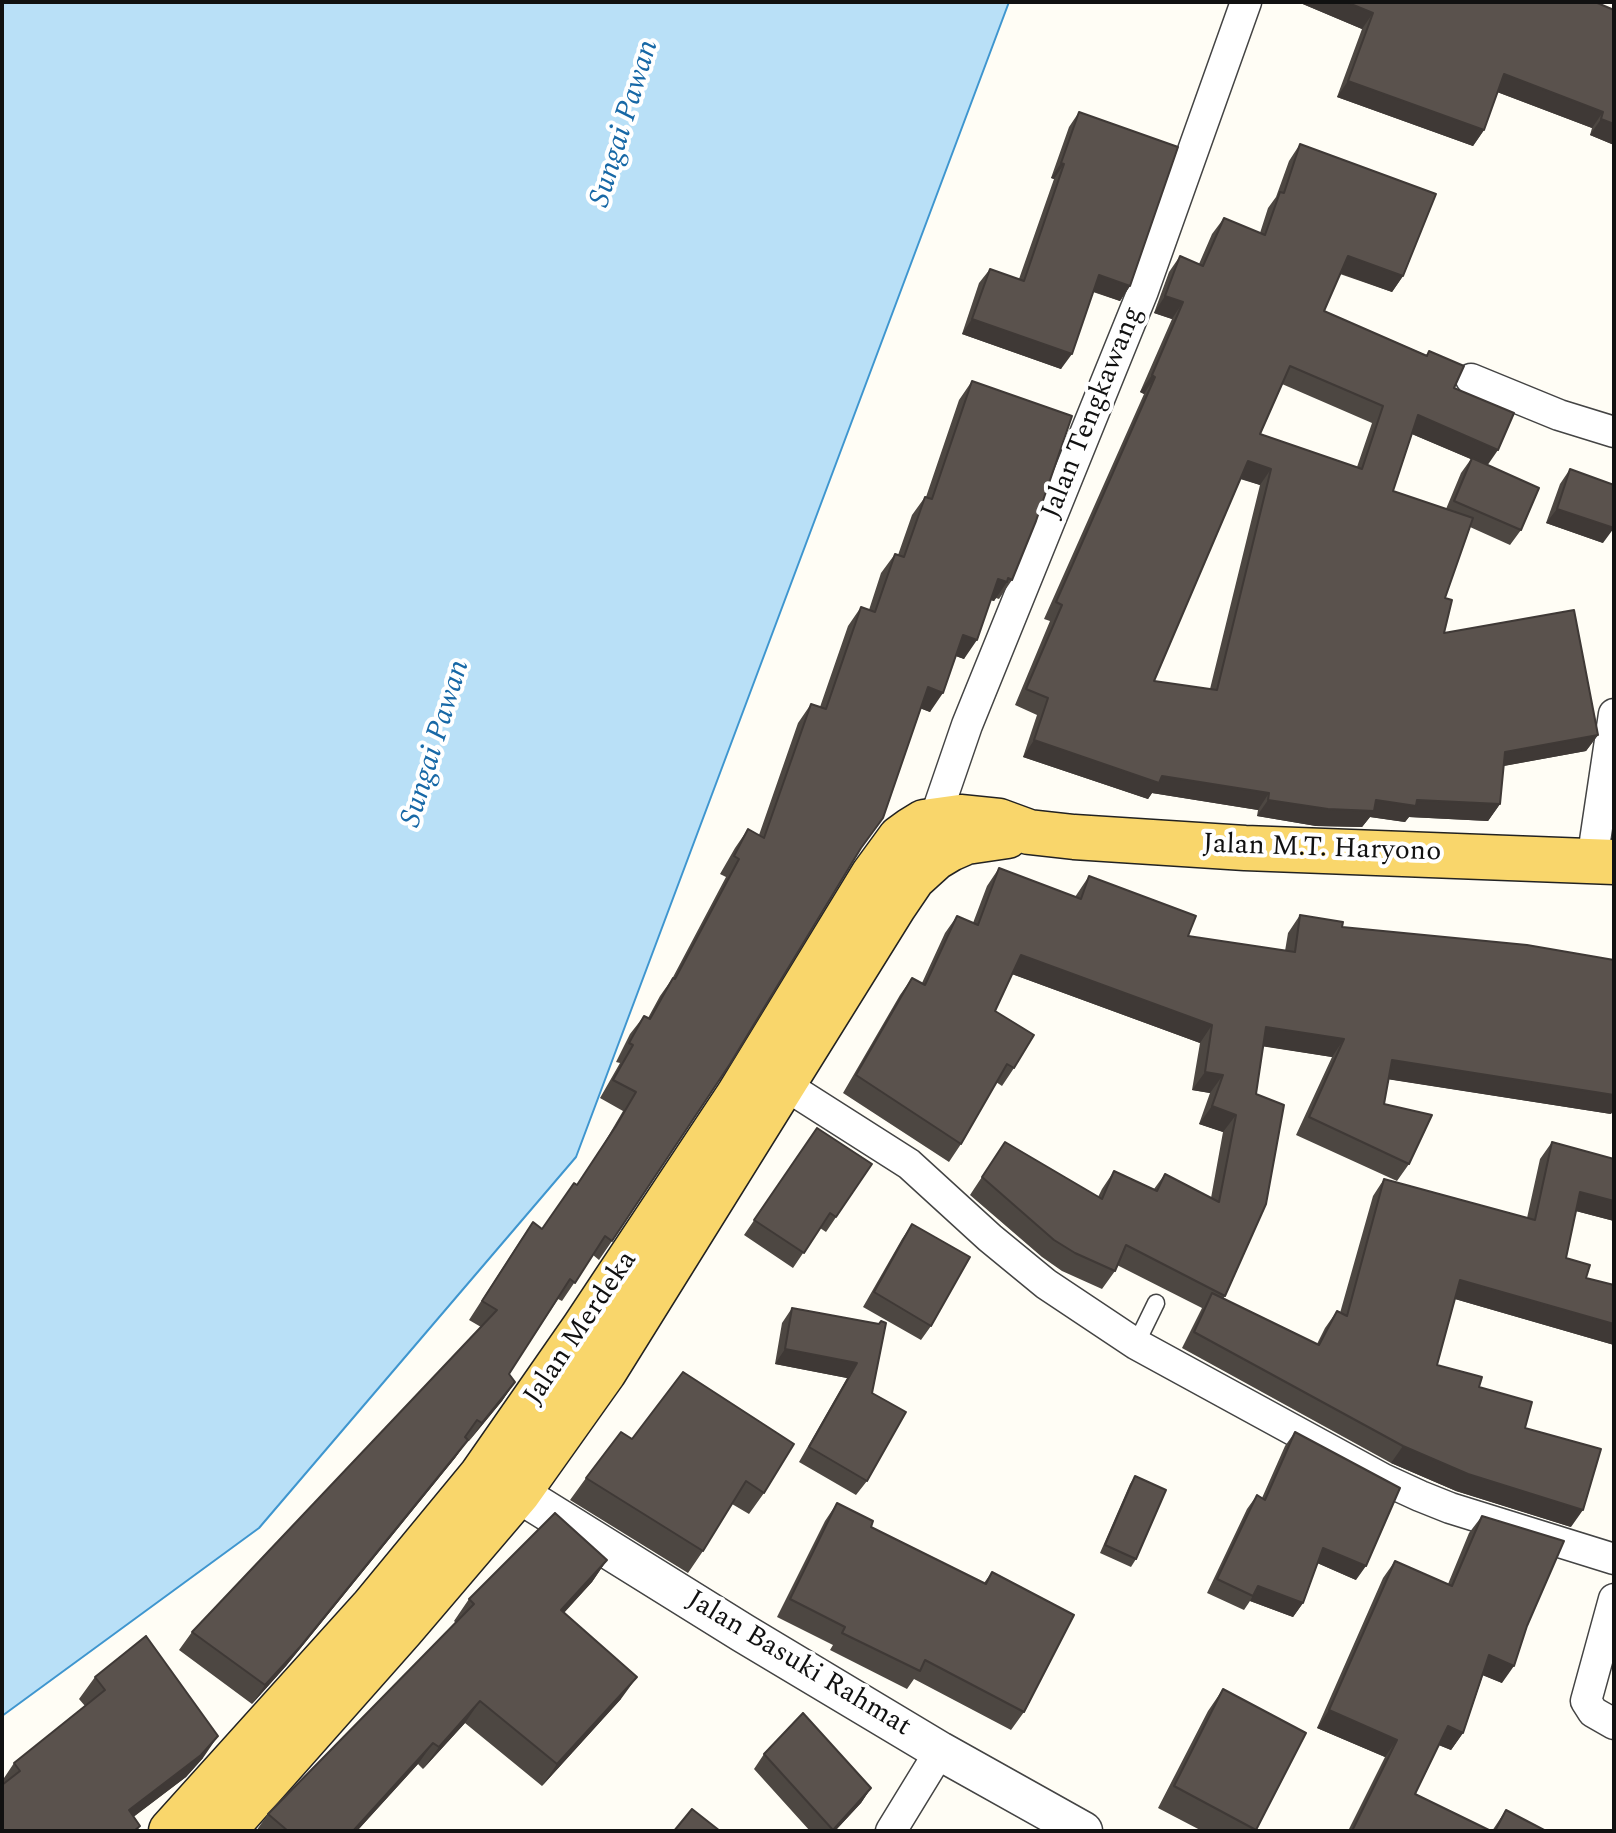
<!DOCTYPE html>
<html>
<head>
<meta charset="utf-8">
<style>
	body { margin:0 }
	#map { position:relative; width:1616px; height:1833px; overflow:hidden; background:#fffdf5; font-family:Spectral,serif }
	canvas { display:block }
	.frame { position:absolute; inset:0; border:4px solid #111; pointer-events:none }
</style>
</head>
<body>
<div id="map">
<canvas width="1616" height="1833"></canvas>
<div class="frame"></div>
</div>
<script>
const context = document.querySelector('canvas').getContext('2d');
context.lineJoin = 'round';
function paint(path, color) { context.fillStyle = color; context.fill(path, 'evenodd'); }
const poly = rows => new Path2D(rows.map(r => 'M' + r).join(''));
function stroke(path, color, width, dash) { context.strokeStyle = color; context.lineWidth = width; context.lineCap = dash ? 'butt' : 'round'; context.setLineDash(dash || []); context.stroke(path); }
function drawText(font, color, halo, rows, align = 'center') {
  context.font = font + ' Spectral,serif'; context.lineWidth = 8; context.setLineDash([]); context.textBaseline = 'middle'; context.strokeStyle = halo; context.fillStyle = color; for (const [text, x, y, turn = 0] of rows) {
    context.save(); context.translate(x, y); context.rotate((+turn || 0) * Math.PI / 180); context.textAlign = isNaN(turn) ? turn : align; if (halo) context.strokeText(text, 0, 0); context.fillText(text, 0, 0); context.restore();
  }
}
const water = poly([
	[2,2,1009,2,576,1157,259,1528,2,1716,2,2]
]);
paint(water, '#b9e0f7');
stroke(water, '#3f96cf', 2);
const service = poly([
	[1136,1344,1156,1303]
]);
const minor = poly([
	[1471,379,1559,415,1614,432],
	[934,821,967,725,1143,291,1246,2],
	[1592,861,1614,714],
	[785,1085,909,1164,990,1238,1046,1284,1136,1344,1383,1479,1420,1496,1450,1508,1614,1559],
	[1614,1599,1586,1701,1593,1712,1614,1724],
	[891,1831,940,1751]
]);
const tertiary = poly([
	[518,1493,743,1633,940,1751,1083,1831]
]);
const primary = poly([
	[171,1831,373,1607,481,1476,584,1328,738,1096,873,875,900,838,911,830,924,822,960,817,999,821,1029,832,1074,837,1245,848,1614,862],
	[223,1831,402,1629,518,1493,604,1372,894,906,913,878,935,858,950,849,966,842,1007,836]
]);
stroke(service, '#444', 19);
stroke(minor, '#444', 33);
stroke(tertiary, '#444', 41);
stroke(primary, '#222', 47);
stroke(service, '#fff', 16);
stroke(minor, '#fff', 30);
stroke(tertiary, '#fff', 38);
stroke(primary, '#f9d66b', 44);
paint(poly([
	[1298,2,1595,2,1614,145,1590,135,1592,128,1497,92,1484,130,1473,146,1337,97,1362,29],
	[1079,112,1130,286,1120,301,1093,292,1061,369,962,334,979,283,990,269,1019,279,1054,179,1051,178,1069,127],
	[1300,144,1403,276,1392,292,1340,274,1324,311,1426,355,1429,351,1454,388,1488,465,1521,530,1510,545,1470,527,1445,598,1444,633,1598,735,1586,751,1503,766,1500,804,1488,821,1409,817,1405,822,1370,817,1362,827,1316,826,1257,816,1258,810,1152,793,1148,799,1023,757,1037,715,1015,705,1050,621,1044,619,1144,394,1140,392,1172,319,1154,313,1169,272,1180,256,1199,264,1212,234,1224,218,1260,233,1268,208,1276,197,1289,161],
	[1282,384,1372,423,1357,467,1260,434],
	[1412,434,1471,459,1461,473,1446,509,1393,491],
	[1240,479,1260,485,1210,689,1154,681],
	[972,381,1012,580,999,599,996,598,994,601,990,600,964,659,956,656,930,712,920,708,859,852,612,1241,599,1260,593,1255,562,1301,558,1299,509,1374,515,1382,502,1401,469,1441,467,1441,455,1458,286,1666,252,1704,179,1650,192,1632,481,1327,469,1320,520,1241,533,1222,542,1229,577,1185,603,1145,623,1111,600,1098,620,1063,616,1062,630,1034,644,1016,648,1018,660,996,672,979,726,877,720,874,735,848,748,829,759,835,798,723,811,704,820,707,848,626,861,607,869,610,881,573,895,554,898,555,912,515,925,497,926,497,959,400],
	[1570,469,1603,543,1546,523,1560,484],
	[999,868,1075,897,1089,876,1188,936,1285,951,1288,933,1300,915,1342,927,1611,1114,1388,1079,1384,1104,1409,1164,1397,1181,1296,1135,1332,1057,1263,1046,1225,1296,1223,1299,1317,1344,1325,1328,1337,1311,1340,1313,1373,1196,1384,1179,1527,1218,1540,1159,1552,1142,1614,1159,1614,1221,1576,1211,1566,1258,1586,1278,1614,1285,1614,1345,1455,1299,1437,1365,1479,1387,1525,1428,1571,1527,1456,1491,1391,1463,1182,1348,1202,1308,1117,1265,1115,1271,1102,1289,1062,1271,1042,1257,970,1195,1005,1142,1098,1197,1102,1189,1114,1171,1154,1189,1165,1174,1211,1198,1223,1132,1199,1124,1210,1093,1192,1090,1200,1043,1012,974,995,1011,1014,1068,1002,1086,996,1082,961,1144,949,1162,843,1093,900,995,912,978,922,983,945,933,957,916,973,923,987,886],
	[817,1128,872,1164,826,1232,820,1228,793,1268,744,1235],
	[912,1224,931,1326,921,1340,863,1307,902,1239],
	[792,1308,879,1324,872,1393,867,1481,856,1495,799,1462,847,1378,775,1364,782,1323],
	[683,1372,764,1493,749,1514,732,1504,703,1551,688,1573,570,1500,586,1478,632,1439],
	[1295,1432,1356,1580,1317,1563,1303,1603,1293,1617,1250,1601,1244,1610,1207,1593,1247,1509,1257,1495,1262,1498,1285,1446],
	[1135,1476,1136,1559,1131,1567,1100,1553,1130,1484],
	[837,1503,871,1527,984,1583,992,1572,1024,1712,1011,1730,914,1679,907,1689,830,1650,833,1645,777,1617,825,1521],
	[1482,1516,1502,1683,1483,1675,1463,1733,1451,1750,1439,1745,1415,1794,1491,1831,1348,1831,1385,1757,1317,1728,1383,1578,1395,1561,1448,1584,1469,1533],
	[607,1560,592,1582,564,1613,621,1699,542,1786,465,1723,423,1769,418,1764,357,1831,256,1831,268,1814,456,1623,454,1621,469,1599],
	[95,1677,203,1758,186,1777,133,1817,140,1826,137,1831,2,1831,2,1781,14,1763,85,1706,79,1699],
	[1223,1689,1306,1733,1255,1831,1202,1831,1158,1808,1208,1711],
	[764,1754,871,1788,861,1803,835,1831,810,1831,754,1769],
	[1506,1810,1546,1831,1492,1831]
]), '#4d4742');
paint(poly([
	[1298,2,1346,2,1373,13,1362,29],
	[1504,74,1603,112,1592,128,1492,90],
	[1348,81,1484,130,1473,146,1337,97],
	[1601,119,1614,124,1614,145,1590,135],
	[1061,163,1064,164,1054,179,1051,178],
	[1348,256,1403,276,1392,292,1337,272],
	[1099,275,1130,286,1120,301,1089,290],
	[1165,296,1183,302,1172,319,1154,313],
	[972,319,1072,354,1061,369,962,334],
	[1152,375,1155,377,1144,394,1140,392],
	[1418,415,1498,450,1487,466,1407,432],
	[1248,461,1271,469,1260,485,1236,477],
	[1557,509,1614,528,1603,543,1546,523],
	[998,579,1007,582,994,601,985,598],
	[963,635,977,640,964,659,950,654],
	[928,687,943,693,930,712,914,706],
	[1598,735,1586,751,1493,768,1505,752],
	[1034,740,1162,776,1269,793,1258,810,1152,793,1148,799,1023,757],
	[1268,800,1417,800,1500,804,1488,821,1409,817,1405,822,1370,817,1362,827,1316,826,1257,816],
	[1021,955,1212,1025,1200,1043,1009,973],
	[1266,1027,1344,1039,1332,1057,1254,1045],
	[1392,1060,1614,1095,1614,1110,1611,1114,1380,1078],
	[1205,1072,1223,1075,1210,1093,1192,1090],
	[1212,1106,1236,1115,1223,1132,1199,1124],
	[1580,1192,1614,1201,1614,1221,1568,1209],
	[1460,1280,1614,1324,1614,1345,1448,1297],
	[785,1349,857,1363,847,1378,775,1364],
	[515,1382,502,1401,469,1441,482,1423],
	[468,1440,455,1458,286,1666,252,1704,265,1685],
	[1403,1446,1583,1510,1571,1527,1456,1491,1391,1463],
	[1323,1548,1366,1566,1356,1580,1313,1561],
	[607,1560,592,1582,546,1632,561,1610],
	[1258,1586,1303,1603,1293,1617,1250,1601],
	[1489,1655,1514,1666,1502,1683,1477,1673],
	[637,1677,621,1699,542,1786,557,1764],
	[480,1701,465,1723,423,1769,439,1747],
	[1329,1710,1397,1740,1385,1757,1317,1728],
	[1448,1726,1463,1733,1451,1750,1436,1744],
	[218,1736,203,1758,186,1777,115,1831,129,1810],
	[433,1743,418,1764,357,1831,353,1831],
	[871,1788,861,1803,835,1831,832,1831]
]), '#3f3936');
const building = poly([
	[1346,2,1595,2,1614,10,1614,124,1601,119,1603,112,1504,74,1484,130,1348,81,1373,13,1346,2],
	[1079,112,1178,147,1130,286,1099,275,1072,354,972,319,990,269,1024,281,1064,164,1061,163,1079,112],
	[1300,144,1436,194,1403,276,1348,256,1324,311,1427,356,1429,351,1464,366,1454,388,1514,413,1498,450,1418,415,1393,491,1473,518,1445,598,1452,600,1444,633,1574,610,1598,735,1505,752,1500,804,1417,800,1416,806,1376,800,1374,811,1328,809,1268,800,1269,793,1162,776,1159,783,1034,740,1048,698,1026,689,1062,605,1056,602,1155,377,1152,375,1183,302,1165,296,1180,256,1203,266,1224,218,1265,235,1280,192,1284,193,1300,144],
	[1290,366,1383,406,1362,469,1260,434,1290,366],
	[1248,461,1271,469,1217,690,1154,681,1248,461],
	[972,381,1072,416,1036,521,1012,580,1008,578,1007,582,998,579,977,640,963,635,943,693,928,687,883,818,861,848,730,1064,612,1241,605,1236,575,1283,570,1279,509,1374,515,1382,482,1423,477,1420,465,1437,468,1440,300,1647,265,1685,192,1632,497,1310,482,1301,533,1222,542,1229,574,1183,577,1185,616,1126,636,1092,613,1080,633,1045,629,1043,644,1016,650,1019,673,978,675,979,739,859,734,856,748,829,764,838,811,704,826,709,861,607,875,612,895,554,904,557,925,497,932,499,972,381],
	[1472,458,1539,488,1521,530,1454,501,1472,458],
	[1570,469,1614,485,1614,528,1557,509,1570,469],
	[999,868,1081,899,1089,876,1196,916,1188,936,1295,952,1300,915,1343,922,1342,927,1527,945,1614,960,1614,1095,1392,1060,1384,1104,1432,1115,1409,1164,1309,1117,1344,1039,1266,1027,1256,1094,1284,1105,1266,1204,1225,1296,1126,1245,1115,1271,1075,1253,1054,1240,982,1177,1005,1142,1102,1199,1114,1171,1157,1191,1165,1174,1219,1202,1236,1115,1212,1106,1223,1075,1205,1072,1212,1025,1021,955,995,1011,1034,1035,1014,1068,1007,1064,961,1144,856,1075,912,978,925,985,957,916,978,925,999,868],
	[817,1128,872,1164,836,1217,830,1213,804,1253,754,1220,817,1128],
	[1552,1142,1614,1159,1614,1201,1580,1192,1566,1258,1590,1265,1586,1278,1614,1285,1614,1324,1460,1280,1437,1365,1482,1377,1479,1387,1532,1402,1525,1428,1601,1449,1583,1510,1468,1474,1403,1446,1194,1332,1212,1293,1319,1345,1337,1311,1347,1316,1384,1179,1535,1220,1552,1142],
	[912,1224,970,1257,931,1326,874,1292,912,1224],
	[792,1308,879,1324,881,1321,886,1323,872,1393,906,1412,867,1481,809,1447,857,1363,785,1349,792,1308],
	[683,1372,794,1444,764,1493,746,1481,703,1551,586,1478,621,1432,632,1439,683,1372],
	[1295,1432,1400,1488,1366,1566,1323,1548,1303,1603,1258,1586,1253,1596,1217,1579,1257,1495,1265,1500,1295,1432],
	[1135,1476,1166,1490,1136,1559,1105,1545,1135,1476],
	[837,1503,873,1521,871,1527,986,1584,992,1572,1074,1615,1024,1712,925,1660,920,1671,842,1633,845,1627,790,1599,837,1503],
	[555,1513,607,1560,561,1610,637,1677,557,1764,480,1701,439,1747,433,1743,353,1831,288,1831,268,1814,474,1604,469,1599,555,1513],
	[1482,1516,1564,1541,1527,1626,1514,1666,1489,1655,1463,1733,1448,1726,1415,1794,1491,1831,1352,1831,1397,1740,1329,1710,1395,1561,1452,1586,1482,1516],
	[146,1636,218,1736,201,1755,129,1810,140,1826,134,1831,2,1831,2,1785,20,1771,14,1763,105,1690,95,1677,146,1636],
	[1223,1689,1306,1733,1256,1830,1174,1786,1223,1689],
	[803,1713,871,1788,833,1830,764,1754,803,1713],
	[692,1809,720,1831,674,1831,692,1809],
	[1506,1810,1546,1831,1495,1831,1506,1810]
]);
paint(building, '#5a524d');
stroke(building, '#3f3936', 2);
drawText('28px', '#111', '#fff', [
	["Jalan Tengkawang",1094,413,-68],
	["Jalan M.T. Haryono",1322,850,2],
	["Jalan Merdeka",582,1329,-56],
	["Jalan Basuki Rahmat",798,1665,31]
]);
drawText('italic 30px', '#1768a6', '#fff', [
	["Sungai Pawan",626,124,-73],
	["Sungai Pawan",437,744,-73]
]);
</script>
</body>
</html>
